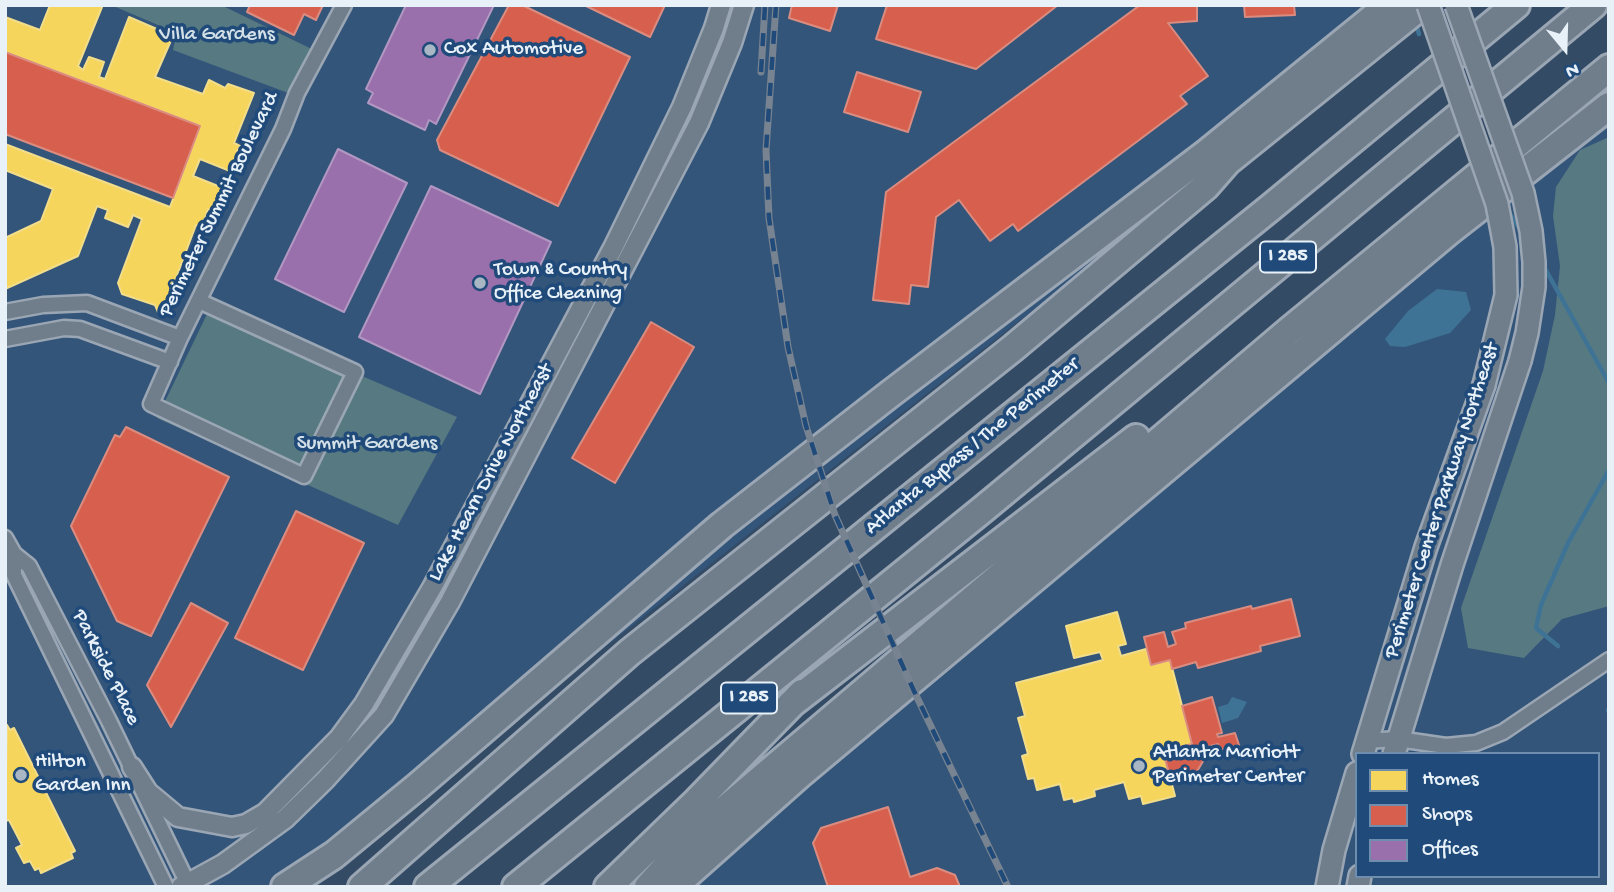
<!DOCTYPE html>
<html>
<head>
<meta charset="utf-8">
<style>
	body { margin:0 }
	#map { position:relative; width:1614px; height:892px; overflow:hidden; background:#344b65; font-family:"Gochi Hand",sans-serif }
	canvas { display:block }
	.frame { position:absolute; inset:0; border:7px solid #e8f1f8; pointer-events:none }
	.legend { position:absolute; left:1355px; top:752px; width:245px; height:126px; box-sizing:border-box; background:#1f4a7a; border:2px solid #6f8dac; margin:0; padding:9px 12px; list-style:none; font-size:21px; color:#e8f1f8 }
	.legend li { display:flex; align-items:center; gap:14px; height:35px }
	.legend b { width:35px; border:2px solid #6f8dac }
	.north { position:absolute; left:1530px; top:14px; width:70px; height:70px; -webkit-text-stroke:5px #1f4a7a; paint-order:stroke; rotate:161deg; font-size:19px; font-weight:700; line-height:28px; text-align:center; color:#e8f1f8 }
	.north::after { content:''; display:block; margin:auto; width:24px; height:32px; background:#e8f1f8; clip-path:polygon(50% 0,100% 100%,50% 72%,0 100%) }
</style>
</head>
<body>
<div id="map">
<canvas width="1614" height="892"></canvas>
<div class="frame"></div>
<ul class="legend">
<li><b style="height:19px;background:#f6d55c"></b>Homes</li>
<li><b style="height:19px;background:#d6604d"></b>Shops</li>
<li><b style="height:19px;background:#9970ab"></b>Offices</li>
</ul>
<div class="north">N</div>
</div>
<script>
const context = document.querySelector('canvas').getContext('2d');
context.lineJoin = 'round';
function paint(path, color) { context.fillStyle = color; context.fill(path, 'evenodd'); }
const poly = rows => new Path2D(rows.map(r => 'M' + r).join(''));
function stroke(path, color, width, dash) { context.strokeStyle = color; context.lineWidth = width; context.lineCap = dash ? 'butt' : 'round'; context.setLineDash(dash || []); context.stroke(path); }
function drawText(font, color, halo, rows, align = 'center') {
  context.font = font + ' "Gochi Hand",sans-serif'; context.lineWidth = 7; context.setLineDash([]); context.textBaseline = 'middle'; context.strokeStyle = halo; context.fillStyle = color; for (const [text, x, y, turn = 0] of rows) {
    context.save(); context.translate(x, y); context.rotate((+turn || 0) * Math.PI / 180); context.textAlign = isNaN(turn) ? turn : align; if (halo) context.strokeText(text, 0, 0); context.fillText(text, 0, 0); context.restore();
  }
}
paint(poly([
	[5,5,1395,5,1399,22,450,769,313,867,265,887,5,887],
	[1609,68,1609,887,647,887],
	[1357,754,1598,754,1598,876,1357,876]
]), '#34557a');
paint(poly([
	[111,5,226,5,225,7,320,53,299,97,173,50,177,33],
	[1609,137,1609,606,1562,619,1524,658,1468,648,1461,608,1543,371,1555,315,1560,266,1553,216,1556,187,1580,150],
	[209,310,457,417,398,525,157,418]
]), '#577a82');
paint(poly([
	[1437,289,1466,292,1471,310,1450,333,1405,347,1390,346,1385,339,1408,311],
	[1232,697,1247,702,1238,718,1222,723,1218,707,1228,704]
]), '#3e7395');
const homes = poly([
	[50,5,97,5,102,7,78,66,83,70,89,57,104,62,99,77,105,79,129,17,173,36,155,77,203,94,209,80,225,88,228,84,254,93,234,143,240,146,237,151,235,173,200,159,193,176,228,190,214,210,208,209,202,226,196,225,168,299,171,307,158,312,155,305,122,294,118,283,142,219,133,215,128,227,105,218,108,210,97,206,78,256,5,289,5,238,41,221,53,189,5,170,5,144,170,207,200,126,5,52,5,17,40,30,50,5],
	[1117,612,1126,644,1118,646,1121,656,1146,649,1151,665,1170,660,1192,744,1163,751,1175,796,1143,804,1141,796,1129,799,1124,782,1094,790,1095,796,1074,802,1073,798,1064,800,1060,784,1037,790,1034,778,1028,779,1022,756,1028,754,1018,718,1025,716,1016,683,1103,660,1100,652,1074,658,1066,626,1117,612],
	[7,725,10,730,14,728,75,851,71,853,73,858,41,873,39,868,35,870,30,861,24,863,16,848,22,845,9,820,5,821,7,725]
]);
paint(homes, '#f6d55c');
stroke(homes, '#f2dd8b', 2);
const shops = poly([
	[250,5,323,5,316,20,304,14,294,35,247,12,250,5],
	[509,5,522,5,630,57,558,206,440,150,437,140,509,5],
	[584,5,665,5,650,37,584,5],
	[792,5,838,5,830,31,789,18,792,5],
	[887,5,1058,5,976,69,876,39,887,5],
	[1140,5,1197,5,1197,21,1168,23,1208,76,1180,96,1187,104,1018,231,1013,224,990,241,959,200,936,217,928,287,911,285,909,304,873,300,886,192,1140,5],
	[1244,5,1294,5,1295,15,1245,17,1244,5],
	[5,52,200,126,173,198,5,134,5,52],
	[857,72,921,92,908,132,844,112,857,72],
	[651,322,694,347,615,483,572,458,651,322],
	[126,427,229,477,151,636,117,621,71,526,115,435,120,437,126,427],
	[296,511,364,543,303,670,235,638,296,511],
	[1291,599,1300,636,1260,646,1261,651,1198,668,1196,662,1172,669,1170,660,1151,665,1144,637,1164,632,1168,647,1176,644,1172,632,1186,628,1185,623,1251,606,1252,609,1291,599],
	[191,603,228,623,171,727,147,685,191,603],
	[1212,697,1222,733,1217,734,1218,737,1235,733,1239,745,1219,750,1218,744,1202,748,1205,758,1193,778,1171,781,1163,751,1192,744,1182,706,1212,697],
	[888,807,910,877,937,868,955,875,960,887,828,887,813,843,821,828,888,807]
]);
paint(shops, '#d6604d');
stroke(shops, '#db8c80', 2);
const offices = poly([
	[406,5,494,5,436,124,429,120,425,130,368,103,373,93,366,89,406,5],
	[338,149,407,183,344,312,275,279,338,149],
	[431,186,551,242,480,394,359,337,431,186]
]);
paint(offices, '#9970ab');
stroke(offices, '#b197c2', 2);
stroke(poly([
	[1415,21,1419,34],
	[1507,209,1521,231],
	[1543,265,1609,383],
	[1558,646,1536,628,1541,605,1568,543,1609,470],
	[1608,710,1609,710]
]), '#3e7395', 4.5);
const minor = poly([
	[199,301,355,372,304,476,151,404,180,338,283,129,297,93,344,5],
	[5,312,43,305,87,303,180,338],
	[5,339,64,328,80,329,170,362],
	[5,538,14,554,29,566,109,721,188,884],
	[14,554,14,575,166,887],
	[1366,741,1398,739,1446,746,1476,743,1503,732,1609,660]
]);
const tertiary = poly([
	[132,767,148,792,178,817,232,827,246,824,265,813,339,738,364,704,433,586,613,248,682,107,714,28,721,5],
	[181,887,223,864,285,819,325,780,384,715,450,602,699,123,732,43,744,5]
]);
const secondary = poly([
	[1363,754,1426,547,1484,385],
	[1394,754,1452,565,1520,361],
	[1327,887,1334,850,1357,773],
	[1358,887,1360,876]
]);
const motorway = poly([
	[1213,173,1422,5],
	[791,704,1136,438],
	[285,887,334,855,418,786,722,525,890,394,1208,152,1389,5],
	[362,887,630,652,1013,348,1206,186,1227,162],
	[428,887,1270,208,1516,5],
	[516,887,982,510,1593,5],
	[608,887,697,801,802,693],
	[648,887,695,835,1290,330,1609,68],
	[673,887,799,775,1448,232,1609,106]
]);
stroke(minor, '#9aa6b3', 19);
stroke(tertiary, '#9aa6b3', 23);
stroke(secondary, '#9aa6b3', 26);
stroke(motorway, '#9aa6b3', 32);
stroke(minor, '#707e8c', 14);
stroke(tertiary, '#707e8c', 18);
stroke(secondary, '#707e8c', 21);
stroke(motorway, '#707e8c', 26);
const rail = poly([
	[776,5,766,150,769,218,788,347,806,426,835,515,914,691,1008,887],
	[761,72,765,5]
]);
stroke(rail, '#778390', 7);
stroke(rail, '#1f4a7a', 4.5, [13]);
const secondaryBridge = poly([
	[1428,5,1497,204,1505,247,1506,295,1484,385],
	[1456,5,1523,193,1531,231,1534,262,1534,287,1527,333,1520,361]
]);
stroke(secondaryBridge, '#9aa6b3', 26, []);
stroke(secondaryBridge, '#707e8c', 21);
for (const [x, y, r, color] of [
	[430,50,7,"#a9b7c5"],
	[480,283,7,"#a9b7c5"],
	[1139,766,7,"#a9b7c5"],
	[21,775,7,"#a9b7c5"]
]) { const dot = new Path2D(); dot.arc(x, y, r, 0, 2 * Math.PI); context.fillStyle = color; context.fill(dot); stroke(dot, '#1f4a7a', 2.5); }
for (const [x, y, w] of [
	[1288,257,56],
	[749,698,56]
]) { const box = new Path2D(); box.roundRect(x - w / 2, y - 15.5, w, 31, 5); context.fillStyle = '#1f4a7a'; context.fill(box); stroke(box, '#e8f1f8', 2); }
drawText('bold 19px', '#e8f1f8', null, [
	["I 285",1288,257],
	["I 285",749,698]
]);
drawText('21px', '#d3e0e7', '#1f4a7a', [
	["Villa Gardens",217,36],
	["Summit Gardens",367,445]
]);
drawText('21px', '#e8f1f8', '#1f4a7a', [
	["Cox Automotive",444,50],
	["Town & Country",494,271],
	["Office Cleaning",494,295],
	["Atlanta Marriott",1153,754],
	["Perimeter Center",1153,778],
	["Hilton",35,763],
	["Garden Inn",35,787]
], 'left');
drawText('21px', '#e8f1f8', '#1f4a7a', [
	["Perimeter Summit Boulevard",220,205,-64],
	["Atlanta Bypass / The Perimeter",973,447,-39],
	["Lake Hearn Drive Northeast",492,473,-62],
	["Perimeter Center Parkway Northeast",1443,501,-72],
	["Parkside Place",105,668,63]
]);
</script>
</body>
</html>
